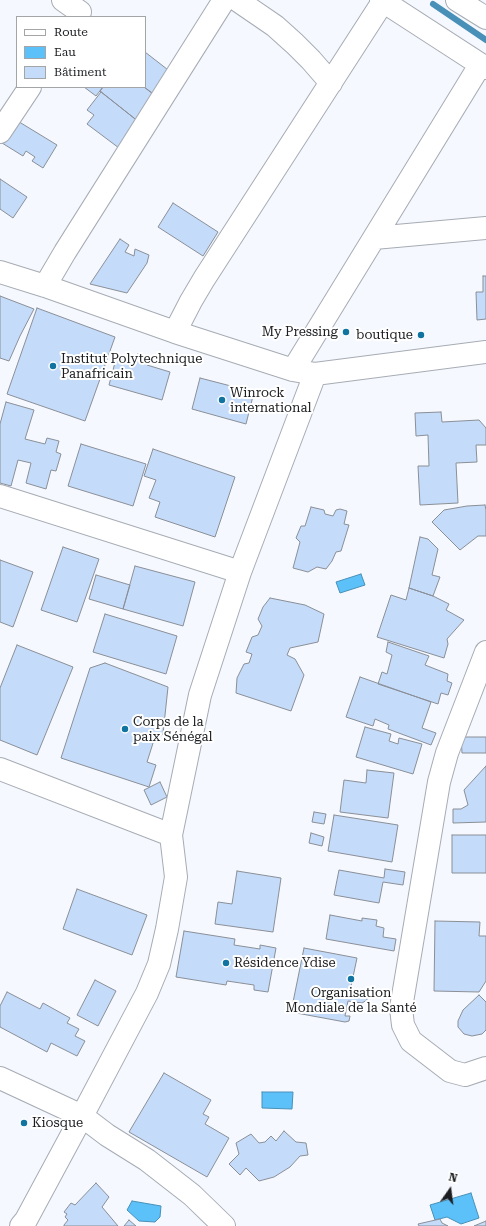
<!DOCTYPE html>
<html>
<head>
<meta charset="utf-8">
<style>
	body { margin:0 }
	#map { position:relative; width:486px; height:1226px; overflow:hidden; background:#f5f8fe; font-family:"Roboto Serif",serif }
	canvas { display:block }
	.legend { position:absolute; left:16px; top:16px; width:130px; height:72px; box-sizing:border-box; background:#fff; border:1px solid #a4a5a6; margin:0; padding:5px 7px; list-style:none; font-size:12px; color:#1b1d20 }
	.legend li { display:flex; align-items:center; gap:8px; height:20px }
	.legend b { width:20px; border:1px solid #a4a5a6 }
	.north { position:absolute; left:430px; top:1170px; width:40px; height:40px; -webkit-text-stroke:3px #fff; paint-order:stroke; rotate:14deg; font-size:11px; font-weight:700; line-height:16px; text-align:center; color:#1b1d20 }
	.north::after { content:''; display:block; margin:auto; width:14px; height:18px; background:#1b1d20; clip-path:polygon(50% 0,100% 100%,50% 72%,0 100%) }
</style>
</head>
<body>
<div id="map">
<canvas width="486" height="1226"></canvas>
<ul class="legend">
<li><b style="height:5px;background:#fff"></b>Route</li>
<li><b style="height:11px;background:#5cc1f9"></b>Eau</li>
<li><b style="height:11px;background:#c4dbfa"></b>Bâtiment</li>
</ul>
<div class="north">N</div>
</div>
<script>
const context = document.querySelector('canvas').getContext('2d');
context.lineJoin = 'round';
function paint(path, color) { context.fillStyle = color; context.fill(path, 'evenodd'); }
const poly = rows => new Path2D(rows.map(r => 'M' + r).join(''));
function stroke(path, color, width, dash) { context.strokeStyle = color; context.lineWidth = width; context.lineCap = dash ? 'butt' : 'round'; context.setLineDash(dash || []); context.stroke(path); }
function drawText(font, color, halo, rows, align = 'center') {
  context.font = font + ' "Roboto Serif",serif'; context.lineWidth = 4; context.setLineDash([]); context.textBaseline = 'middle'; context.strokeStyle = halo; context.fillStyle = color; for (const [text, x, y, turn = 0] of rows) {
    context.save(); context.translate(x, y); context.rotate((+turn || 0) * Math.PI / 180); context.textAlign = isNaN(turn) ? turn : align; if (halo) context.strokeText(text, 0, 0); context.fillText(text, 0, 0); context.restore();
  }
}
const water = poly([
	[361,574,365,585,340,593,336,582,361,574],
	[262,1092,293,1092,292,1109,262,1108,262,1092],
	[471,1193,479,1218,461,1224,447,1217,435,1220,430,1205,471,1193],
	[132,1201,161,1206,160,1217,155,1222,139,1221,127,1210,132,1201]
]);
paint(water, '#5cc1f9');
stroke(water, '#4890b8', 1);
stroke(poly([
	[433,4,486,40]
]), '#4890b8', 6);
const building = poly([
	[145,52,172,73,155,95,144,87,145,52],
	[84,87,103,87,96,96,84,87],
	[103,87,144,87,158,98,139,122,100,91,103,87],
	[101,92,139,122,119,148,87,124,94,115,87,110,101,92],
	[16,120,57,145,43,168,32,161,35,157,26,151,23,156,2,143,16,120],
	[0,179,27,197,13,218,0,209,0,179],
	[173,203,218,232,203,256,158,227,173,203],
	[120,239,129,245,125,252,134,256,135,249,149,255,147,263,127,293,90,284,120,239],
	[483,276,486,276,486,319,477,320,476,292,483,292,483,276],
	[0,296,34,309,20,336,9,361,0,358,0,296],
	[37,308,115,337,85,421,7,394,37,308],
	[138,354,149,357,147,365,170,372,162,400,109,385,117,355,136,360,138,354],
	[200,378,254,392,246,424,192,409,200,378],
	[6,402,34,410,25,439,45,444,47,438,59,441,56,452,61,454,56,471,51,470,46,489,26,483,31,463,18,460,11,486,0,483,0,424,6,402],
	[441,412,442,422,479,420,486,428,486,445,476,445,477,462,456,463,458,503,420,505,418,466,429,466,428,435,416,436,415,413,441,412],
	[81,444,146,464,133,506,68,486,81,444],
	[153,449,235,477,215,537,155,517,160,502,149,498,156,480,144,476,153,449],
	[485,505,486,510,486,536,478,536,460,550,432,522,444,510,467,506,485,505],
	[311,507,324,510,325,514,333,516,336,510,340,509,347,511,344,524,349,525,341,551,336,552,332,561,326,569,317,567,308,572,293,568,300,542,296,538,301,526,305,526,311,507],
	[420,537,428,539,438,549,432,575,440,577,433,596,409,588,420,537],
	[63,547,99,559,77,622,41,610,63,547],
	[0,560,33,572,13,627,0,622,0,560],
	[135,566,195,582,183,626,123,609,135,566],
	[96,575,130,585,123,609,89,599,96,575],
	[409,588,433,596,449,604,446,610,464,620,447,639,448,644,444,658,377,637,391,595,406,600,409,588],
	[270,598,305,605,324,614,318,642,290,648,287,655,295,659,304,675,291,711,236,693,237,678,244,664,249,663,252,654,246,652,252,637,258,635,262,626,258,619,263,607,270,598],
	[105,614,177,636,166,674,93,652,105,614],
	[388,642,429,656,425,665,448,674,447,681,452,683,448,695,441,693,438,704,378,684,382,672,387,674,392,655,386,652,388,642],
	[17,645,73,667,37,755,0,740,0,688,17,645],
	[105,663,168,687,163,734,154,740,147,762,156,765,149,787,61,758,90,668,105,663],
	[360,677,431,702,422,728,436,733,431,745,388,729,389,725,375,719,373,726,346,717,360,677],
	[365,727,391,734,389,741,398,744,399,738,422,744,413,774,356,757,365,727],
	[461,737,486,737,486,753,462,753,461,737],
	[486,766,486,822,453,823,453,809,461,809,468,805,464,790,486,766],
	[367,770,394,773,388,818,340,812,344,780,366,783,367,770],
	[160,782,167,797,151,805,144,790,160,782],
	[314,812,326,814,324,824,312,822,314,812],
	[334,815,398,825,392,862,328,851,334,815],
	[311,833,324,837,322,846,309,843,311,833],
	[452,835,486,835,486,873,452,873,452,835],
	[385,869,405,872,403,885,383,882,379,903,334,895,339,870,384,878,385,869],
	[237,871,281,878,273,932,215,924,218,902,232,904,237,871],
	[77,889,147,915,132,955,63,929,77,889],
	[330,915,362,921,362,918,377,920,376,926,384,928,383,937,396,939,394,951,326,939,330,915],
	[435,921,480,922,479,936,486,936,486,981,479,992,434,991,435,921],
	[184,931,235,939,234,945,260,949,260,945,276,948,268,992,254,990,254,985,227,981,226,985,176,977,184,931],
	[304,948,357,958,350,991,366,993,367,1000,362,1003,348,1001,345,1016,350,1016,349,1021,345,1022,291,1012,304,948],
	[95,980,116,991,98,1026,77,1015,95,980],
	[7,992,40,1009,43,1003,70,1018,67,1023,79,1029,75,1036,85,1041,77,1056,51,1043,47,1052,0,1027,0,1006,7,992],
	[479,995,486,1002,486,1030,482,1034,472,1036,464,1034,458,1027,458,1021,463,1010,479,995],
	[164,1073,211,1100,203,1114,209,1117,205,1124,229,1138,207,1177,129,1132,164,1073],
	[284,1131,296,1142,306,1143,308,1155,300,1156,290,1167,274,1177,259,1181,246,1168,240,1175,229,1164,239,1154,236,1143,251,1134,259,1143,265,1142,271,1136,276,1141,284,1131],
	[96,1183,109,1197,102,1207,118,1226,64,1226,64,1225,68,1220,65,1217,67,1214,64,1212,71,1203,75,1205,96,1183],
	[440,1219,442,1223,448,1226,419,1226,418,1224,440,1219],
	[129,1220,136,1226,124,1226,129,1220],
	[486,1221,486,1226,474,1226,486,1221]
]);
paint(building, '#c4dbfa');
stroke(building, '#8a8f97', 1);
const minor = poly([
	[63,0,80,12],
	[237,0,275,26,295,44,311,60,331,83],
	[381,0,486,68],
	[457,0,486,18],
	[0,132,30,87],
	[374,238,486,228],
	[0,272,45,286,175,332,293,370,315,374,486,352],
	[45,286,65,252,224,0],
	[175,332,191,301,204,279,384,0],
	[293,370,480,65],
	[0,496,240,572],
	[486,652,447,753,439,782,401,1008,403,1025,411,1041,450,1071,465,1075,486,1068],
	[0,769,171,835],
	[0,1078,82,1116,107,1135,147,1160,192,1195,224,1226],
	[21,1226,26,1220,82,1116,147,993,159,964,167,929,176,877,171,835,200,695,240,572,315,374]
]);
stroke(minor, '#a7acb4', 24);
stroke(minor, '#fff', 22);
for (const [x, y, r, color] of [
	[346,332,4,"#1174a0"],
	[421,335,4,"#1174a0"],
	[53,366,4,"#1174a0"],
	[222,400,4,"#1174a0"],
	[125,729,4,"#1174a0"],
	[226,963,4,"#1174a0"],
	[351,979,4,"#1174a0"],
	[24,1123,4,"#1174a0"]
]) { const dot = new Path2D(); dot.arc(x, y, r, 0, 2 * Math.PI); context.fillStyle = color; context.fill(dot); stroke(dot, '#fff', 1.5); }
drawText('13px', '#1b1d20', '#fff', [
	["My Pressing",338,332,"right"],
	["boutique",413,335,"right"],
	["Institut Polytechnique",61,359],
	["Panafricain",61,374],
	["Winrock",230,393],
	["international",230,408],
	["Corps de la",133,722],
	["paix Sénégal",133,737],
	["Résidence Ydise",234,963],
	["Organisation",351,993,"center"],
	["Mondiale de la Santé",351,1008,"center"],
	["Kiosque",32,1123]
], 'left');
</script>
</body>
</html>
